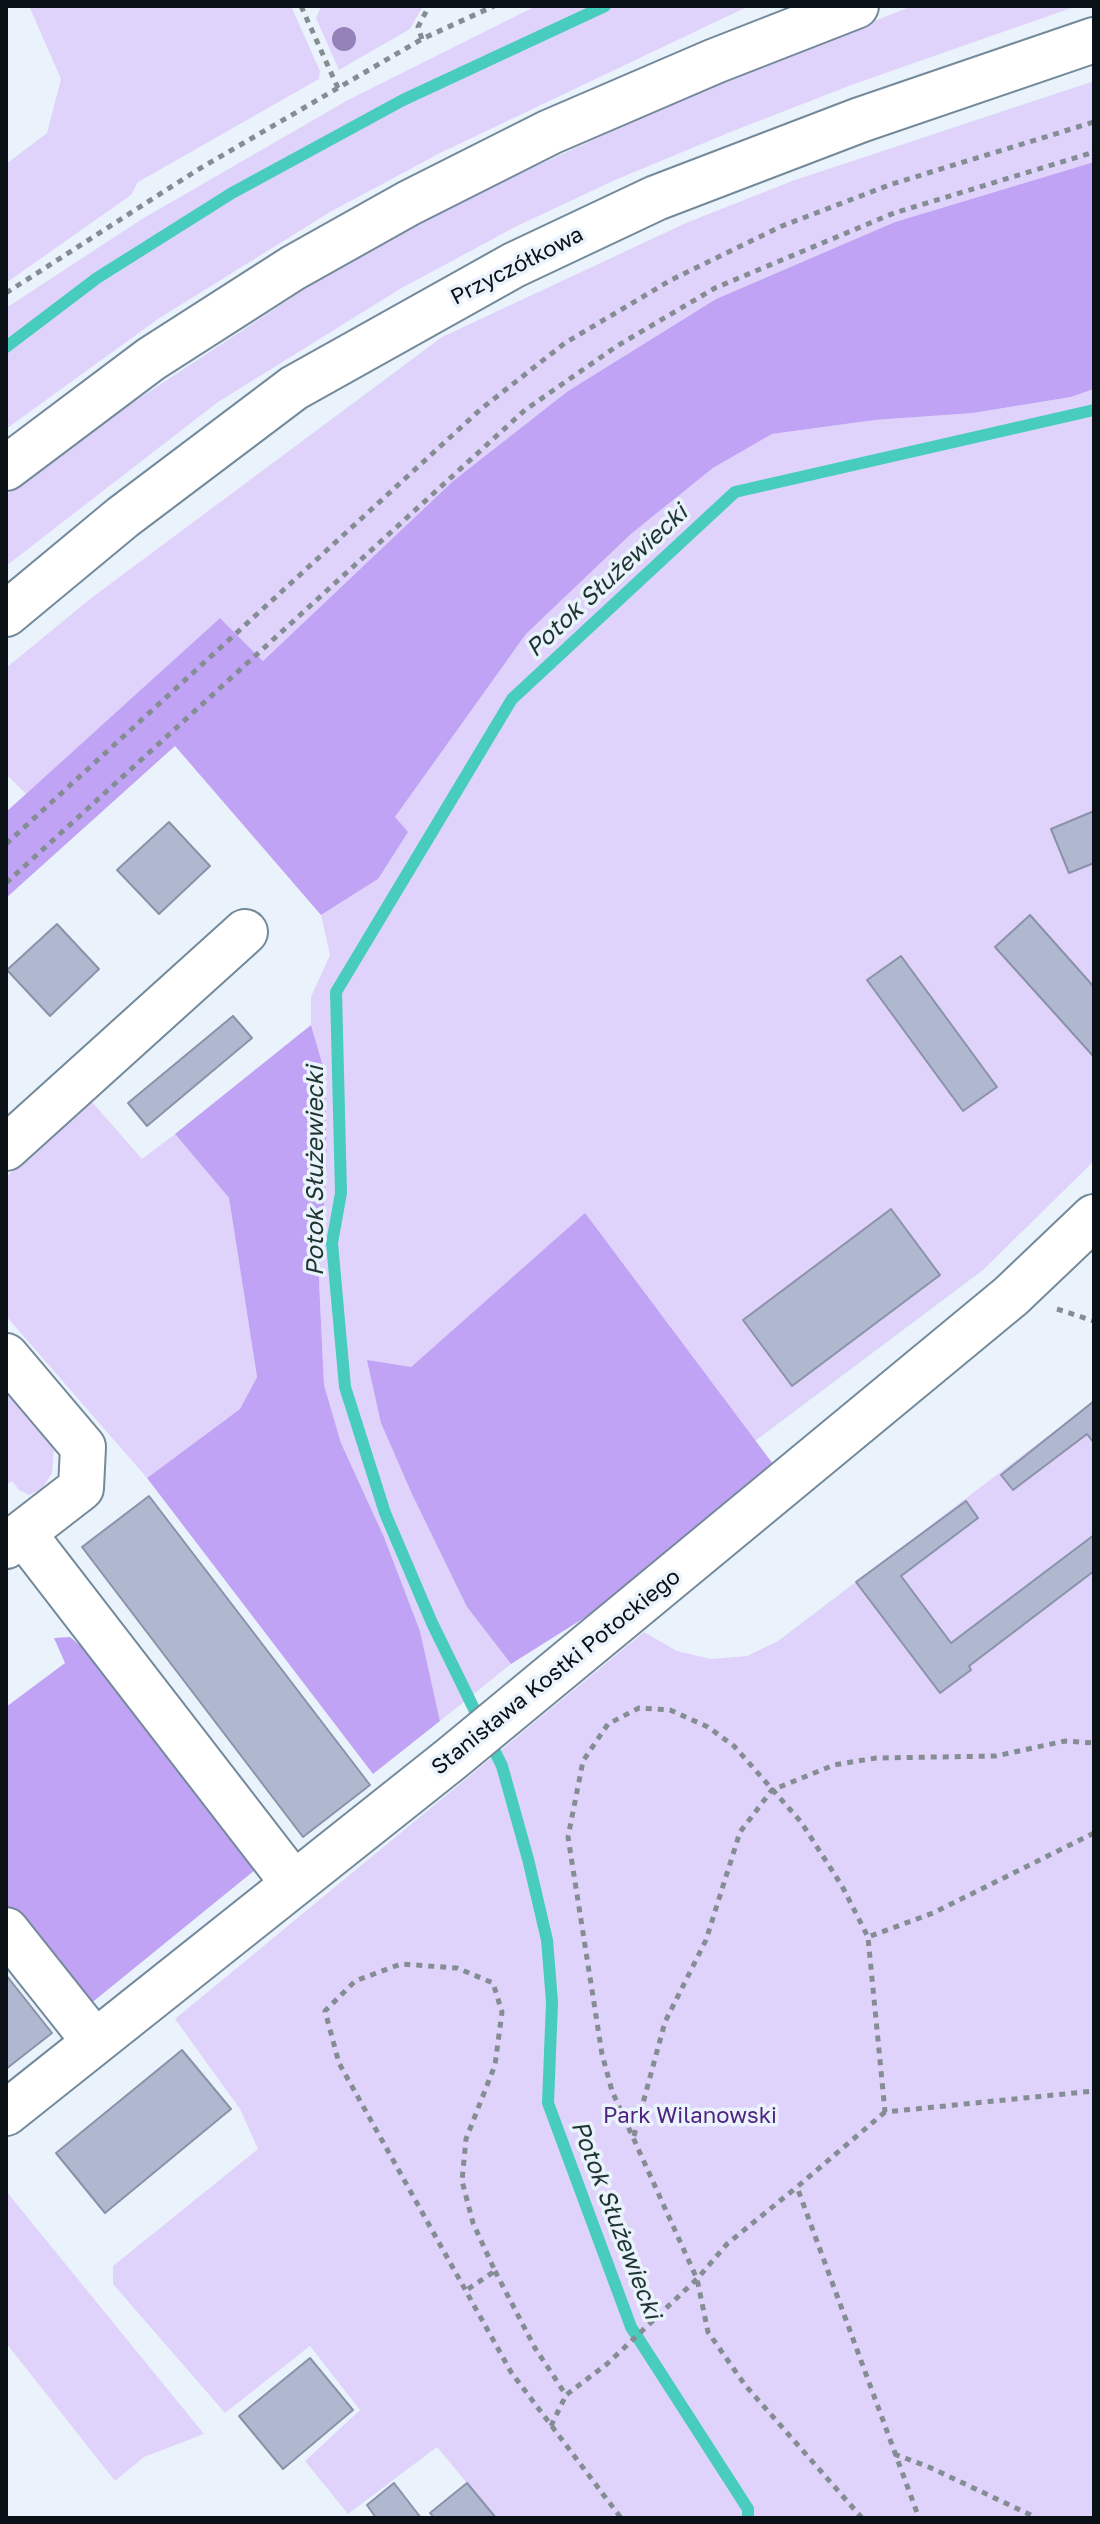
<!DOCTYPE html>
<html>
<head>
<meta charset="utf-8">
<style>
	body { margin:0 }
	#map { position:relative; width:1100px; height:2524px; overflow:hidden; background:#eaf3fb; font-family:"Golos Text",sans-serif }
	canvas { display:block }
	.frame { position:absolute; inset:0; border:8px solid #091117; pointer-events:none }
</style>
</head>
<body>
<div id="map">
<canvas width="1100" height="2524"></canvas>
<div class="frame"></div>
</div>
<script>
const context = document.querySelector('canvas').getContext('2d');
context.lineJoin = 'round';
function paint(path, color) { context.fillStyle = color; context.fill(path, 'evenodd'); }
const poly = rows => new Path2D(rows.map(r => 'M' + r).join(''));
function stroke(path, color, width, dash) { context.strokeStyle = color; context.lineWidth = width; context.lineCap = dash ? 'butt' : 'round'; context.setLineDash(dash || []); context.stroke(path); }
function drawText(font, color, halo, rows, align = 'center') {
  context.font = font + ' "Golos Text",sans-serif'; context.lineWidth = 7; context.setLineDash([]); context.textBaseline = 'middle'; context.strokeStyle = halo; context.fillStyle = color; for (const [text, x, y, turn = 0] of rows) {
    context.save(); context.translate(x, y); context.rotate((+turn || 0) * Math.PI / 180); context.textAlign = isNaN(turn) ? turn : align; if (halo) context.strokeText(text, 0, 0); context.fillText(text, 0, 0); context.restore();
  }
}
paint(poly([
	[29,6,291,6,320,71,319,79,138,182,131,195,6,283,6,164,47,133,61,79],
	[321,6,423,6,410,29,339,70,316,18],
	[536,6,749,6,440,153,330,212,158,319,6,429,6,308,142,219,348,100],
	[912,6,1077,6,854,84,733,131,615,180,515,227,400,289,218,402,6,566,6,495,120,411,314,283,419,224,534,167,704,89],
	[1094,81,1094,162,895,222,716,299,568,391,453,481,263,661,220,618,26,794,6,774,6,668,90,599,442,337,686,223,792,181],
	[1094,389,1094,1161,983,1270,755,1441,585,1214,411,1367,467,1607,511,1664,440,1721,420,1631,384,1537,341,1443,324,1385,319,1280,327,1165,325,1073,311,1025,311,997,330,955,321,915,378,879,395,817,526,634,631,534,713,468,772,434,875,420,973,413,1071,397],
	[92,1102,142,1159,175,1134,229,1198,257,1377,240,1409,147,1478,6,1316,6,1177],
	[6,1388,54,1448,52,1473,42,1489,29,1495,19,1490,12,1481,6,1485],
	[1094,1401,1094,2518,496,2518,437,2447,348,2514,305,2461,360,2410,310,2346,225,2413,113,2284,113,2266,258,2149,240,2109,175,2019,644,1632,677,1651,711,1659,747,1656,778,1641],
	[6,2191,204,2434,144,2457,115,2481,6,2343]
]), '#e0d3fb');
paint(poly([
	[1094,162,1094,389,1071,397,973,413,875,420,772,434,713,468,631,534,526,634,395,817,408,832,378,879,321,915,175,746,6,898,6,812,220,618,263,661,453,481,568,391,716,299,895,222],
	[311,1025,325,1073,327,1165,319,1280,324,1385,341,1443,384,1537,420,1631,440,1721,373,1774,147,1478,240,1409,257,1377,229,1198,175,1134],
	[585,1213,776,1468,619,1596,511,1664,467,1607,412,1494,381,1423,367,1360,411,1367],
	[70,1637,83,1648,255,1870,84,2009,6,1909,6,1707,65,1663,54,1638]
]), '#c0a3f4');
stroke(poly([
	[6,347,97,278,232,193,403,100,605,6],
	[748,2518,748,2509,631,2327,548,2103,552,2002,547,1940,528,1859,502,1766,432,1623,385,1513,345,1387,332,1243,341,1193,336,992,512,699,735,492,1094,410]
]), '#47ccbd', 12);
const building = poly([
	[1094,811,1094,863,1069,873,1051,829,1094,811],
	[169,822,210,866,159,914,117,870,169,822],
	[1030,915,1094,987,1094,1057,995,947,1030,915],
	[57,924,99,969,50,1016,7,970,57,924],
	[901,956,997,1087,963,1111,867,980,901,956],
	[233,1016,252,1038,147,1126,128,1103,233,1016],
	[891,1209,940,1275,792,1386,743,1320,891,1209],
	[1094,1401,1094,1443,1087,1434,1013,1490,1001,1475,1094,1401],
	[149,1496,370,1785,303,1837,82,1547,149,1496],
	[966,1501,978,1518,901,1576,951,1643,1094,1535,1094,1571,969,1666,971,1670,940,1693,856,1582,966,1501],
	[6,1975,52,2033,6,2069,6,1975],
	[182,2050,231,2109,105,2213,56,2153,182,2050],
	[310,2358,353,2410,283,2469,239,2416,310,2358],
	[394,2483,421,2518,376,2518,367,2505,394,2483],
	[467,2483,496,2518,434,2518,430,2513,467,2483]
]);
paint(building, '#b0b8d0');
stroke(building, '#8a92a9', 2);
const minor = poly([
	[6,1148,245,932],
	[6,1356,83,1447,81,1488,6,1546],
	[23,1533,294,1884],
	[6,1930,95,2042],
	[6,2113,451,1759,1011,1296,1094,1217]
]);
const major = poly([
	[6,468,151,359,293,268,409,203,550,132,715,61,856,6],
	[6,614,123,517,294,388,514,265,656,198,860,120,1094,40]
]);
stroke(minor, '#748a9b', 48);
stroke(major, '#748a9b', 48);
stroke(poly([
	[301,6,338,88],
	[422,39,418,27,429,6],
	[6,293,199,169,422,39,494,6],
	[6,844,481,409,565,343,671,280,782,226,892,184,1094,122],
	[6,883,525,410,617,346,715,288,894,213,1094,152],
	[1057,1309,1094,1321],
	[1094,1833,933,1913,868,1937,885,2112,1094,2091],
	[885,2112,797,2187,919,2518],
	[634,2136,665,2022,706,1940,740,1832,772,1790,834,1765,876,1758,996,1756,1065,1741,1094,1743],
	[495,2271,535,2348,566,2395,607,2364,697,2279,727,2244,797,2187],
	[468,2289,495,2271,473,2223,462,2181,466,2139,495,2065,502,2012,493,1983,457,1968,401,1964,355,1981,325,2011,339,2063,511,2372,621,2518],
	[551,2426,566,2395],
	[894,2454,929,2467,1037,2518],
	[862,2518,745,2385,708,2332,697,2279,612,2091,602,2054,568,1837,583,1761,608,1724,639,1708,670,1710,708,1727,734,1746,801,1822,842,1886,868,1937]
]), '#858d94', 5, [6, 6]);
stroke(minor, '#fff', 44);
stroke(major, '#fff', 44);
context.fillStyle = '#9481b7';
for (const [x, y] of [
	[344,39]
]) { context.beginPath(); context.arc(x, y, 12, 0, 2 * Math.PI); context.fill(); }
drawText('22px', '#091117', '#eaf3fb', [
	["Przyczółkowa",517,266,-27],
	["Stanisława Kostki Potockiego",556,1672,-39]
]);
drawText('22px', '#4e2480', '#eaf3fb', [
	["Park Wilanowski",690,2116]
]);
drawText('italic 24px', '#1d3430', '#eaf3fb', [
	["Potok Służewiecki",607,581,-43],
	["Potok Służewiecki",315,1171,-90],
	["Potok Służewiecki",616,2220,69]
]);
</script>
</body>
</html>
